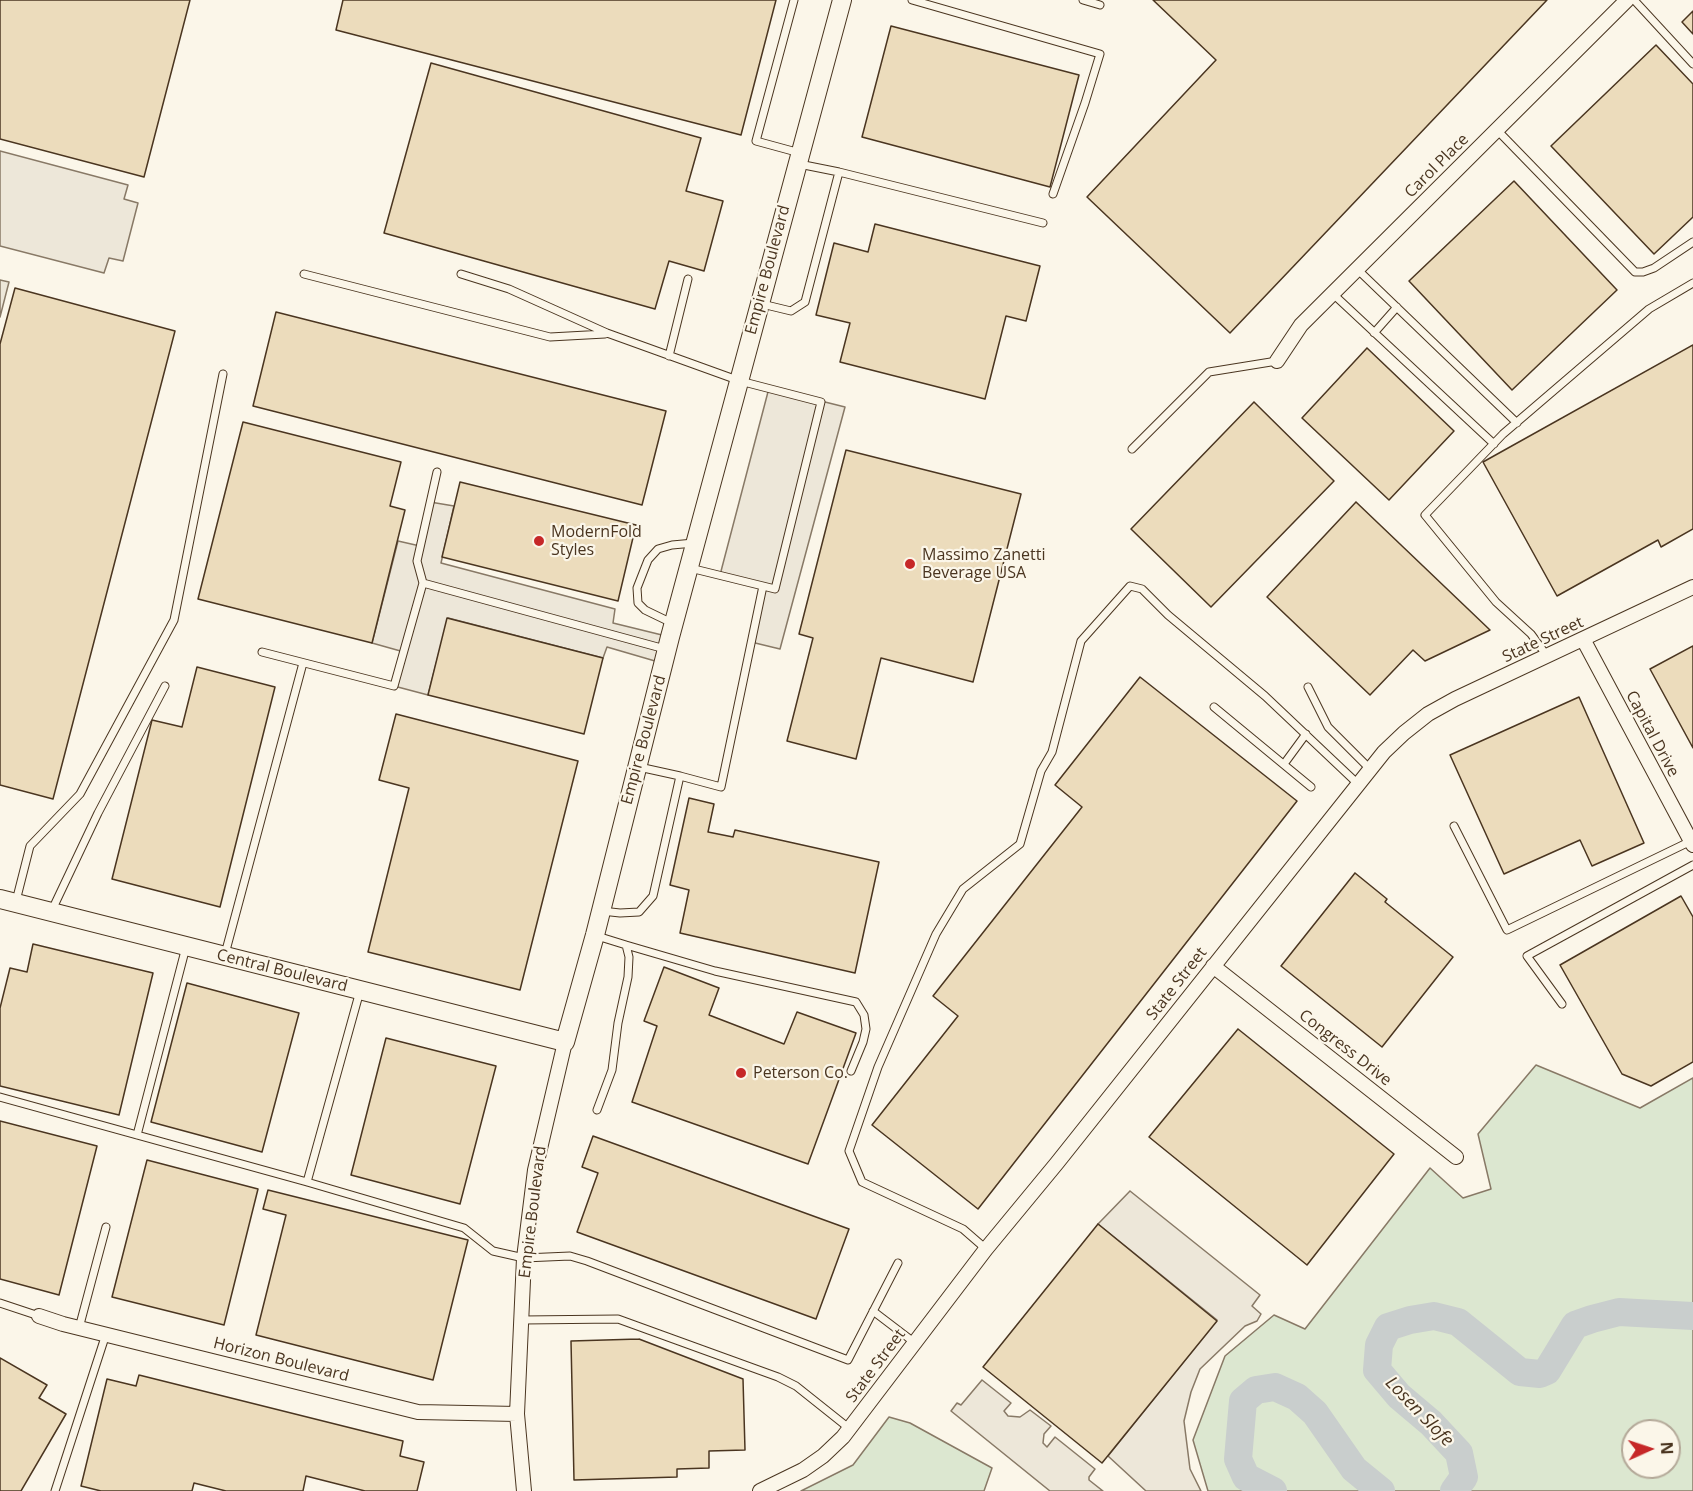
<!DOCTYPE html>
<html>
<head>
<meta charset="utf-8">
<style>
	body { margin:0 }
	#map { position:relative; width:1693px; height:1491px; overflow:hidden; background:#fbf6e9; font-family:"Open Sans",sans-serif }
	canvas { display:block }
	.north { position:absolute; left:1621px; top:1419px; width:60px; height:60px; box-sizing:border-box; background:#fbf6e9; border:2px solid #b4a999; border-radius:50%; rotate:87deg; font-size:16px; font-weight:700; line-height:24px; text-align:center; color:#4a3520 }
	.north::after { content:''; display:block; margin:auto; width:21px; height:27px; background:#c62828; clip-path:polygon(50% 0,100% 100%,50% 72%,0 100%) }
</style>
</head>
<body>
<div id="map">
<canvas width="1693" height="1491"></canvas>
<div class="north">N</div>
</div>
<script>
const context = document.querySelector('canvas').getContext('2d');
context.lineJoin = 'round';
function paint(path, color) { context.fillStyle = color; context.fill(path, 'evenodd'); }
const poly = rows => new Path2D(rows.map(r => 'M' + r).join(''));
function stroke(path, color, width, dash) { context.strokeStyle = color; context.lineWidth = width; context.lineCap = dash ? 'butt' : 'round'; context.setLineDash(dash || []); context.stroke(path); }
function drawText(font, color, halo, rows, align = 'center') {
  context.font = font + ' "Open Sans",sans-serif'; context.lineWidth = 4.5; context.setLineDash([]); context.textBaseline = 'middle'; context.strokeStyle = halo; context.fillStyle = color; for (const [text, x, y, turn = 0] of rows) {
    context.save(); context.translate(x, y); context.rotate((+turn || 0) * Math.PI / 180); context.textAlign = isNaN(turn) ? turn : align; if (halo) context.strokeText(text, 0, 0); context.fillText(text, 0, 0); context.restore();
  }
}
const green = poly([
	[1536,1065,1640,1108,1693,1078,1693,1491,1208,1491,1193,1440,1225,1356,1274,1315,1305,1329,1430,1168,1463,1198,1491,1189,1478,1134,1536,1065],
	[1633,1431,1669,1431,1669,1467,1633,1467,1633,1431],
	[889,1417,910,1423,992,1468,984,1491,801,1491,853,1465,889,1417]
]);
paint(green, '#dce7d0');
stroke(green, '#887966', 1.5);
const parking = poly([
	[0,151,128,185,124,199,138,203,123,261,109,258,104,273,0,246,0,151],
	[0,280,9,282,0,317,0,280],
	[769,388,845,407,780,649,751,642,763,586,720,575,769,388],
	[430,502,454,506,441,563,615,609,613,623,662,635,655,661,607,647,603,658,448,618,428,695,394,686,404,652,372,643,398,541,420,546,430,502],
	[1130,1191,1260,1295,1252,1306,1261,1314,1257,1321,1245,1326,1200,1369,1191,1392,1184,1421,1190,1469,1201,1491,1146,1491,1108,1456,1217,1320,1098,1224,1130,1191],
	[982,1380,1011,1403,1004,1411,1008,1416,1020,1417,1030,1410,1051,1426,1044,1434,1043,1443,1047,1447,1055,1437,1095,1469,1089,1477,1089,1480,1103,1491,1050,1491,951,1411,957,1403,961,1405,982,1380]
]);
paint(parking, '#ede7d9');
stroke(parking, '#887966', 1.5);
stroke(poly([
	[1273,1491,1246,1477,1238,1459,1243,1401,1256,1390,1275,1387,1297,1397,1315,1413,1354,1469,1381,1491],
	[1454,1491,1464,1477,1459,1453,1431,1423,1399,1396,1377,1370,1379,1345,1388,1327,1410,1320,1434,1316,1458,1322,1520,1372,1540,1374,1547,1371,1575,1325,1592,1319,1619,1312,1693,1316]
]), '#c9cecd', 28);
const building = poly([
	[0,0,190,0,144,177,0,139,0,0],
	[343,0,776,0,741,135,336,30,343,0],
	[1153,0,1547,0,1230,333,1087,197,1216,60,1153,0],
	[1693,11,1693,34,1682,22,1693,11],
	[891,26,1079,75,1050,187,862,137,891,26],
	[1656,45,1693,84,1693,217,1654,254,1551,146,1656,45],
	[431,63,701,138,686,191,723,201,704,271,669,261,655,309,384,233,431,63],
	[1514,181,1617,290,1512,390,1409,281,1514,181],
	[875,224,1040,266,1026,321,1006,316,985,399,840,362,850,323,816,315,834,243,868,252,875,224],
	[15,288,175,331,53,799,0,785,0,344,15,288],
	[276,312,666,411,642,505,253,406,276,312],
	[1693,345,1693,529,1661,547,1658,540,1557,596,1483,462,1693,345],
	[1367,348,1454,431,1389,500,1302,418,1367,348],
	[1254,402,1334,481,1211,607,1131,529,1254,402],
	[243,422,401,462,390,506,405,510,372,643,198,599,243,422],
	[846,450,1021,494,973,682,881,658,856,759,787,741,813,638,799,634,846,450],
	[460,482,636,525,618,601,442,557,460,482],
	[1356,502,1490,630,1425,661,1413,650,1370,695,1267,597,1356,502],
	[447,618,603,658,584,734,428,695,447,618],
	[1693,646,1693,748,1650,669,1693,646],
	[197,667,275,687,220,907,112,879,152,720,182,727,197,667],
	[1140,677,1297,801,978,1209,872,1125,958,1016,933,996,1082,807,1055,785,1140,677],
	[1579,697,1644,843,1592,866,1580,840,1504,874,1450,755,1579,697],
	[396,714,578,761,520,990,368,952,409,788,379,780,396,714],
	[689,798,714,804,708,832,733,837,735,830,879,862,855,973,680,933,689,890,670,885,689,798],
	[1355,873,1387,899,1385,902,1453,957,1382,1047,1281,966,1355,873],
	[1681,896,1693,917,1693,1062,1651,1086,1622,1074,1560,965,1681,896],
	[33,944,153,973,119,1115,0,1086,0,1008,10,968,27,972,33,944],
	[664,967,719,988,709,1015,784,1044,797,1012,856,1033,808,1164,632,1102,657,1026,644,1021,664,967],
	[187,983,299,1013,262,1152,151,1122,187,983],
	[1238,1029,1394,1154,1307,1265,1149,1137,1238,1029],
	[386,1038,496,1066,460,1204,351,1175,386,1038],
	[0,1121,97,1146,59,1295,0,1279,0,1121],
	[593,1136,849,1229,816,1319,577,1232,598,1173,582,1167,593,1136],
	[147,1160,258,1189,224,1325,112,1297,147,1160],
	[268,1190,468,1240,433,1380,256,1335,286,1215,263,1209,268,1190],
	[1098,1224,1217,1321,1102,1463,983,1367,1098,1224],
	[639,1339,743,1379,745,1450,709,1451,709,1468,677,1469,677,1477,574,1480,571,1341,639,1339],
	[0,1358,47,1385,39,1398,66,1414,21,1491,0,1491,0,1358],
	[139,1375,403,1441,400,1456,424,1462,417,1491,365,1491,306,1476,303,1491,226,1491,194,1483,192,1491,101,1491,81,1486,107,1379,136,1386,139,1375]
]);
paint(building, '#ecdcbc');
stroke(building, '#4a3520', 1.5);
const service = poly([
	[794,0,756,141,800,153],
	[912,0,1100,54,1085,103,1053,194],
	[1083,0,1100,5],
	[1634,0,1693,64],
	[1497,130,1635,272,1643,272,1654,268,1693,242],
	[799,164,839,172,1043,223],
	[1357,269,1517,423],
	[304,274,550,337,605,334],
	[461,274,509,289,607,333,740,381,821,402,775,589,763,586],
	[1332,293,1494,444],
	[762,304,791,311,805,302,839,172],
	[1374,333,1397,307],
	[669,356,688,279],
	[1132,449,1209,372,1277,361],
	[423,583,417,561,437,472],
	[674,624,645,610,638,603,637,588,648,560,658,549,672,545,694,543],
	[262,652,394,686,423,583,665,649],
	[1547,656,1531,634,1496,602,1425,515,1503,434,1649,309,1693,283],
	[1308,687,1328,727,1370,769],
	[1214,707,1311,787],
	[1284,764,1306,734],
	[680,776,721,787,763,586,690,568],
	[1454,826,1507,930,1691,841],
	[16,901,30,846,80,794,174,620,223,374],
	[52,910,98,813,165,686],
	[602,911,620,913,639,912,653,896,680,776,639,767],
	[626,945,715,971,856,1002,864,1015,866,1029,863,1042,851,1071],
	[225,954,303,663],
	[1562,1004,1527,956,1693,865],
	[0,1097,307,1182,464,1228,493,1251,524,1258,570,1256,587,1261,848,1360,898,1263],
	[597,1110,612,1070,618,1023,628,977,629,957,626,945,597,936],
	[137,1135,186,947],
	[307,1182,360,991],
	[986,1249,963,1229,862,1182,849,1151,878,1067,936,934,963,889,1020,844,1041,771,1052,752,1081,641,1130,586,1142,589,1168,615,1265,696,1358,784],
	[0,1303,39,1316],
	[873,1311,915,1343],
	[523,1320,618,1319,778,1377,796,1386,850,1429],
	[79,1328,106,1227],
	[55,1491,106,1334]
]);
const minor = poly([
	[1277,361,1301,325,1627,0],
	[1583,639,1693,845],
	[1213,966,1456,1157],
	[39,1316,63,1324,418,1412,517,1414],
	[524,1491,517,1414,524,1258,535,1170,565,1042],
	[760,1491,803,1470,823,1456,843,1437,986,1249,1057,1163,1384,752,1404,733,1428,714,1455,699,1693,587]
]);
const tertiary = poly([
	[0,899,565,1042,595,935,670,637,842,0]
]);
stroke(service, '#4a3520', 9);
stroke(minor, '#4a3520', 16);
stroke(tertiary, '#4a3520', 20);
stroke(service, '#fbf6e9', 7);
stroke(minor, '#fbf6e9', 14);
stroke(tertiary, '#fbf6e9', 18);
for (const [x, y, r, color] of [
	[539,541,6,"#c62828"],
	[910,564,6,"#c62828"],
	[741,1073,6,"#c62828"]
]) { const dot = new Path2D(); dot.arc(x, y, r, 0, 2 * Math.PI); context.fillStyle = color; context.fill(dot); stroke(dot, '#fbf6e9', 2); }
drawText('16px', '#4a3520', '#fbf6e9', [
	["Carol Place",1437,166,-45],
	["Empire Boulevard",768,270,-75],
	["State Street",1543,640,-25],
	["Capital Drive",1652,734,62],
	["Empire Boulevard",644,740,-75],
	["Central Boulevard",282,971,14],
	["State Street",1177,984,-52],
	["Congress Drive",1345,1048,38],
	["Empire Boulevard",533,1212,-83],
	["Horizon Boulevard",281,1360,14],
	["State Street",876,1366,-53]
]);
drawText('16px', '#4a3520', '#fbf6e9', [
	["ModernFold",551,532],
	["Styles",551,550],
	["Massimo Zanetti",922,555],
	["Beverage USA",922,573],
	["Peterson Co.",753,1073]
], 'left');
drawText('italic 18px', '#4a3520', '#fbf6e9', [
	["Losen Slofe",1419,1412,46]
]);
</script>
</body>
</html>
